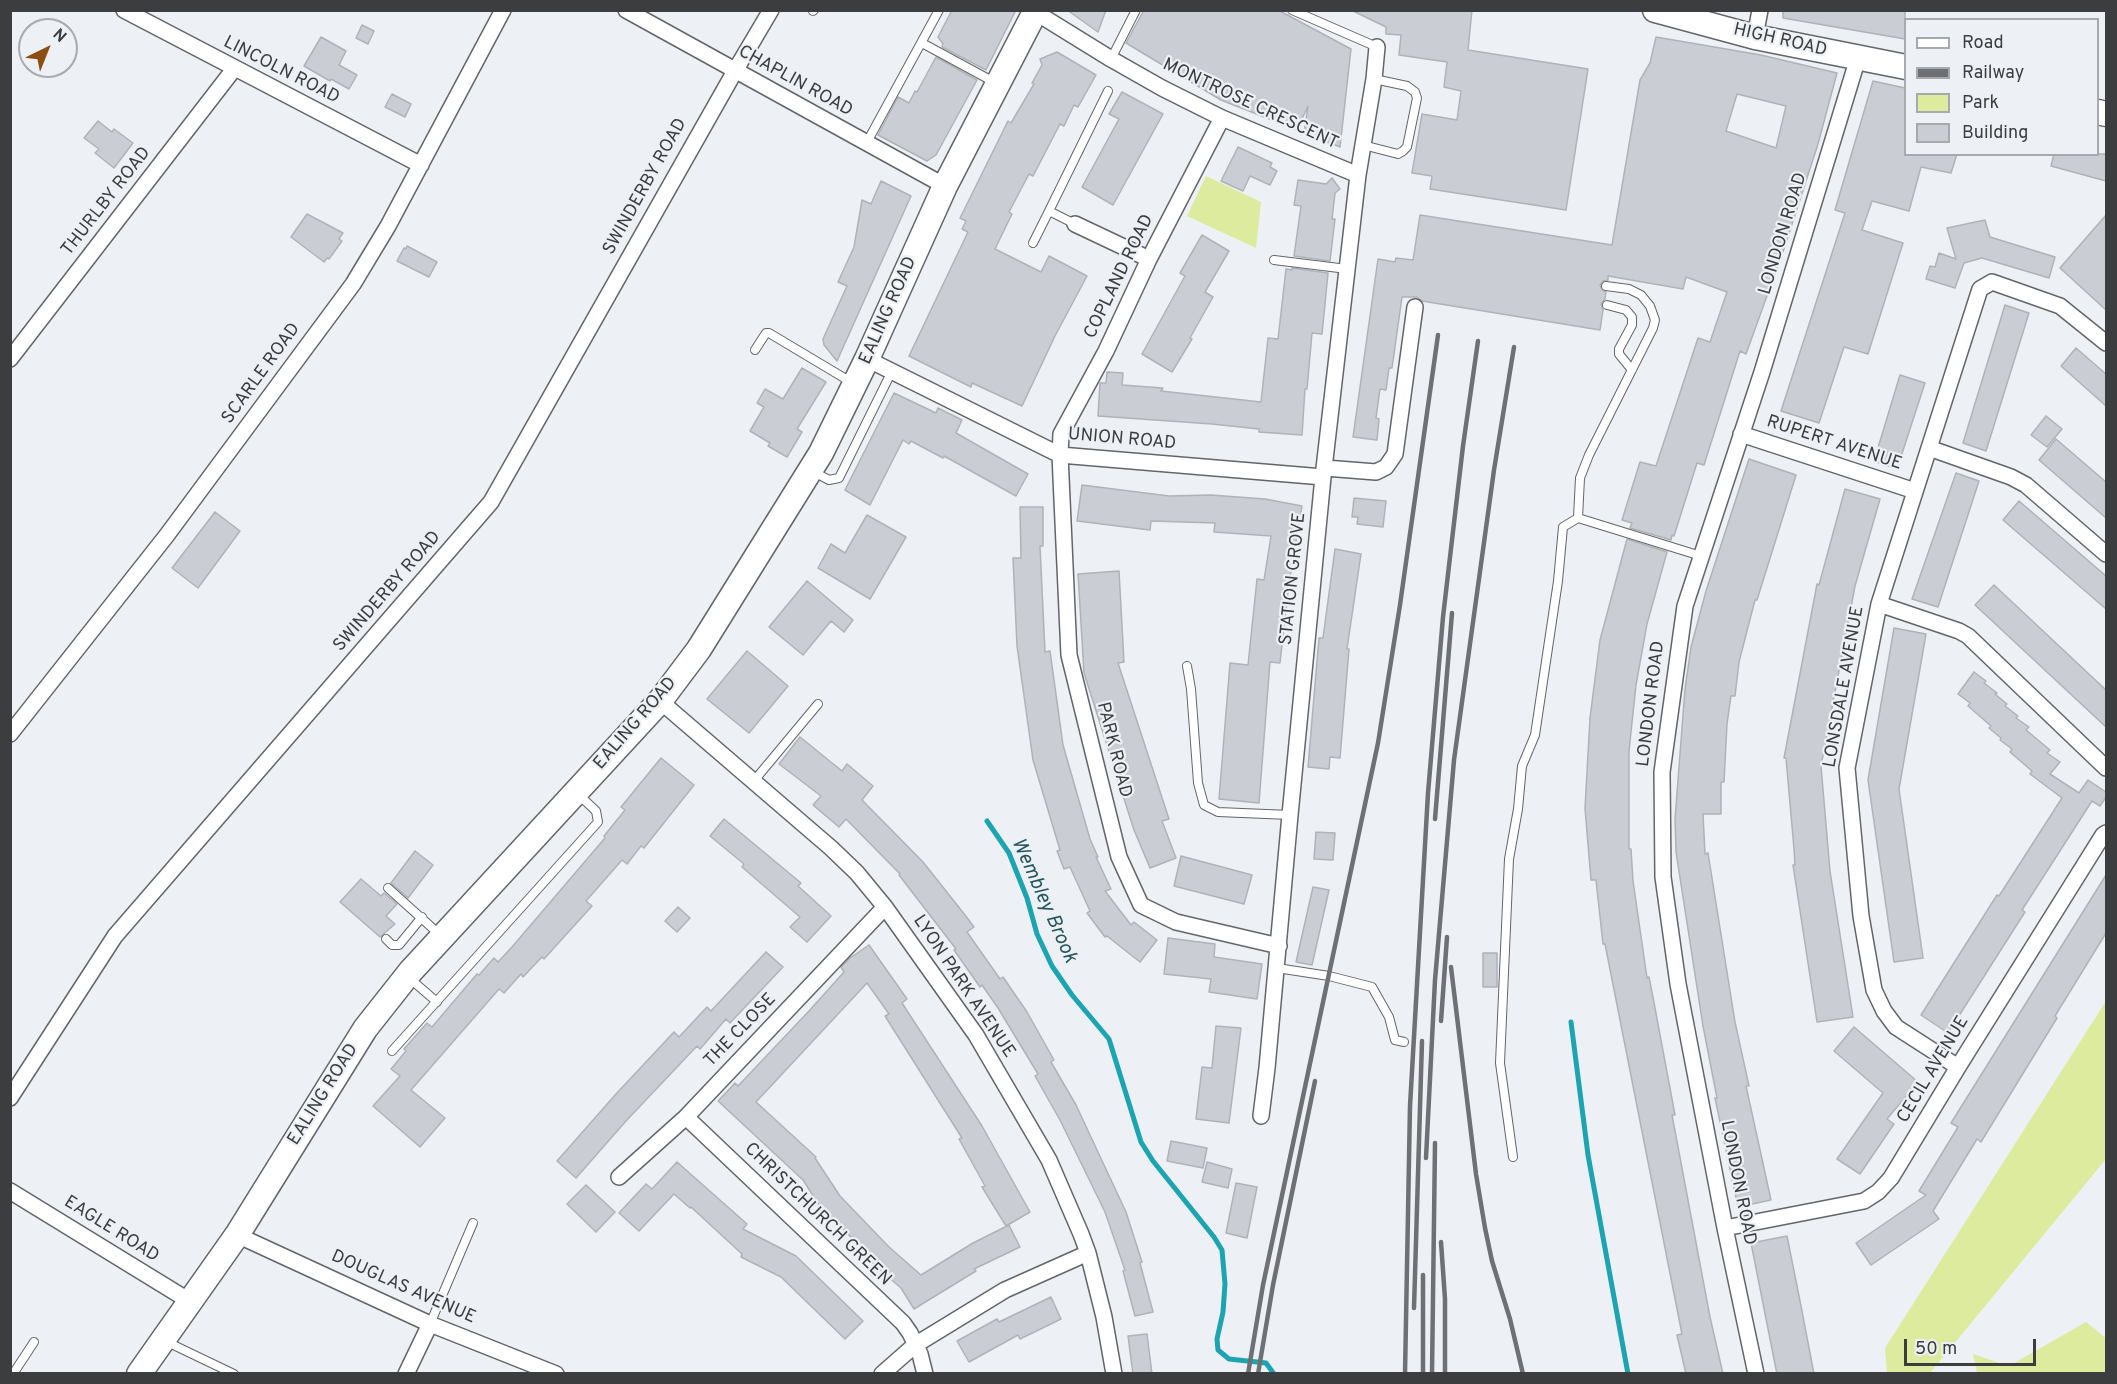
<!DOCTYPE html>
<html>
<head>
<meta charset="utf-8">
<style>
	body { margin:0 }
	#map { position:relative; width:2117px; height:1384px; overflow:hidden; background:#edf1f6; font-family:Overpass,sans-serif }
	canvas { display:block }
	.frame { position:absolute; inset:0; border:12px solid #3b3d3f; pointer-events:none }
	.legend { position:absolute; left:1904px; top:18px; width:195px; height:138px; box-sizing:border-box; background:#edf1f6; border:2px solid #a6a9ad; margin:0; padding:8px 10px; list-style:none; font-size:18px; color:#3b3d3f }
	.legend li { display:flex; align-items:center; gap:12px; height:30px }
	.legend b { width:30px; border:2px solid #a6a9ad }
	.north { position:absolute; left:18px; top:18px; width:60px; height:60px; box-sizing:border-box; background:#edf1f6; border:2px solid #a6a9ad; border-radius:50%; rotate:43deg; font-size:16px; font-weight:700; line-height:24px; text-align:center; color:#3b3d3f }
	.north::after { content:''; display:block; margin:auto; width:21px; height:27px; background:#8c4f11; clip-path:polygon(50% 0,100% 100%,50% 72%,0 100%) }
	.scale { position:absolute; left:1904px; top:1339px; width:132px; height:27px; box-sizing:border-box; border:3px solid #3b3d3f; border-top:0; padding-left:8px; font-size:18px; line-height:21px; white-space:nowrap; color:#3b3d3f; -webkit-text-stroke:4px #edf1f6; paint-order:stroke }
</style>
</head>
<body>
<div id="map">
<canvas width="2117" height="1384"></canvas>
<div class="frame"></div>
<ul class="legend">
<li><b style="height:8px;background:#fff"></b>Road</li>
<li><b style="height:8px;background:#6e7073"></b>Railway</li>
<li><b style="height:16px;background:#dceb9d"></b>Park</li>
<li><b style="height:16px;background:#caced4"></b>Building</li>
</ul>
<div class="north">N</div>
<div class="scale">50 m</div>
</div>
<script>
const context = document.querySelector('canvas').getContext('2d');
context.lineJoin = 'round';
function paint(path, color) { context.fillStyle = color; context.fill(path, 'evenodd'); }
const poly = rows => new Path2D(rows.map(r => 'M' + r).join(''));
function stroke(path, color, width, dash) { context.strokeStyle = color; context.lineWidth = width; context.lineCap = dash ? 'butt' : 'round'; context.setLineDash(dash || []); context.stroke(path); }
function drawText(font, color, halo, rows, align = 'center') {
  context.font = font + ' Overpass,sans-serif'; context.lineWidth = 4.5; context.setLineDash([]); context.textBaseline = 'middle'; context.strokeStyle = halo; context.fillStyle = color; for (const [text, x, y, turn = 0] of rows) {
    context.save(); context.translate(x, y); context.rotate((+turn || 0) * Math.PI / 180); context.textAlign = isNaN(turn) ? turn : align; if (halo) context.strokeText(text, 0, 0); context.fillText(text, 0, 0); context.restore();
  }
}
paint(poly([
	[1206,176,1261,202,1256,248,1187,216],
	[2106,1001,2106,1159,1930,1373,1887,1373,1885,1348],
	[2086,1322,2106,1338,2106,1373,1977,1373,1973,1354,2009,1366]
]), '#dceb9d');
stroke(poly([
	[987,821,1009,853,1027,898,1037,934,1052,966,1072,995,1109,1039,1141,1142,1153,1161,1214,1237,1222,1250,1225,1284,1223,1312,1217,1339,1218,1350,1229,1359,1266,1363,1274,1374],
	[1571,1022,1588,1155,1628,1374]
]), '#1ca4b2', 5);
const building = poly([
	[952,10,1016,10,986,70,942,47,943,44,938,37,952,10],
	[1067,10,1106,10,1098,32,1067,10],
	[1144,10,1278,10,1351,49,1340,147,1304,133,1308,106,1297,130,1221,100,1126,43,1144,10],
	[1351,10,1472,10,1468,50,1588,69,1566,210,1430,189,1432,176,1412,173,1422,114,1457,120,1461,91,1444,87,1447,62,1399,55,1401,35,1386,34,1386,27,1351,10],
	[1783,10,1905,10,1905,39,1783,18,1783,10],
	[362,25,374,31,368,44,356,38,362,25],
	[321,37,346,51,339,65,357,75,349,89,331,79,330,81,304,66,321,37],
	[1656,37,1761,55,1837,73,1818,144,1785,246,1746,354,1740,351,1704,465,1697,463,1674,536,1672,535,1671,540,1630,528,1632,523,1622,520,1640,462,1656,466,1698,338,1710,342,1727,292,1686,277,1683,289,1608,276,1608,280,1603,281,1600,285,1602,290,1606,292,1605,299,1601,304,1603,310,1600,330,1422,301,1417,297,1402,297,1392,368,1389,368,1386,390,1380,389,1376,418,1379,419,1377,440,1353,437,1378,259,1395,262,1396,258,1413,260,1420,215,1612,245,1640,80,1650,63,1656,37],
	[1737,94,1786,106,1776,148,1726,131,1737,94],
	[1057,52,1096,75,1078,107,1074,105,1064,126,1060,124,1033,176,1029,174,1009,212,1012,214,995,249,1041,272,1049,256,1087,276,1055,336,1022,406,972,383,971,387,909,356,968,232,962,229,966,221,960,218,967,204,1008,121,1011,123,1034,84,1032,83,1042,65,1040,59,1057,52],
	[936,57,977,80,936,155,927,161,878,135,898,97,909,103,915,91,917,92,936,57],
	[1873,81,1905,88,1905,154,1957,154,1951,173,1921,167,1909,211,1872,201,1862,230,1903,243,1868,354,1844,347,1819,423,1781,411,1845,213,1835,210,1873,81],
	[1122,92,1163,114,1113,205,1082,187,1119,119,1109,114,1122,92],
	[392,94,411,104,405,117,385,107,392,94],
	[98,121,112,132,114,129,133,143,114,168,95,153,99,149,84,138,98,121],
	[1238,147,1272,163,1270,167,1277,171,1270,185,1250,176,1243,191,1221,181,1238,147],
	[2054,154,2106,154,2106,181,2051,166,2054,154],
	[1332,178,1340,189,1335,193,1332,219,1335,219,1330,261,1294,256,1301,206,1294,205,1298,180,1326,184,1332,178],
	[881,181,911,196,837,361,824,345,823,339,847,286,838,282,854,247,862,200,871,204,881,181],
	[307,214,343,233,339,239,342,241,329,259,327,258,324,262,291,237,307,214],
	[2106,215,2106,310,2060,268,2106,215],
	[1985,220,1990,237,2055,257,2049,278,1982,258,1964,263,1955,288,1926,279,1930,266,1935,267,1939,253,1956,259,1947,228,1985,220],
	[1202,235,1229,251,1205,292,1213,297,1190,338,1192,339,1172,372,1142,354,1185,276,1180,273,1202,235],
	[407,246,437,262,429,277,397,261,404,248,406,249,407,246],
	[1292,268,1328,273,1322,334,1312,333,1307,389,1305,389,1302,435,1259,432,1259,429,1212,424,1098,416,1100,383,1106,383,1107,372,1123,373,1122,385,1163,388,1161,391,1261,402,1268,338,1278,339,1286,269,1292,270,1292,268],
	[2005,305,2029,313,1986,451,1963,443,2005,305],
	[2076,348,2106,374,2106,406,2061,366,2076,348],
	[802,368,826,382,797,429,802,432,787,457,768,446,770,443,750,431,764,407,757,403,765,389,783,399,802,368],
	[1900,375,1925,383,1897,469,1874,461,1900,375],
	[894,393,936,413,938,408,962,420,956,433,1028,474,1016,496,944,456,943,458,911,441,909,444,903,440,870,505,845,490,894,393],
	[2046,416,2062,429,2047,447,2031,435,2046,416],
	[2056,439,2106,482,2106,518,2039,460,2056,439],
	[1749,459,1796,475,1757,600,1755,600,1739,662,1735,696,1731,696,1727,724,1724,782,1721,782,1721,814,1703,814,1705,854,1708,853,1735,1022,1749,1086,1746,1086,1771,1200,1738,1207,1715,1098,1717,1098,1703,1026,1676,852,1675,819,1685,689,1691,647,1706,591,1749,459],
	[1956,473,1979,481,1938,607,1912,599,1956,473],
	[1082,485,1169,496,1211,495,1265,499,1302,506,1289,583,1280,663,1270,662,1259,803,1219,799,1230,663,1248,665,1257,579,1264,580,1271,536,1214,532,1215,523,1151,521,1150,530,1077,521,1082,485],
	[1845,489,1880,499,1855,586,1821,766,1830,871,1853,1017,1817,1022,1793,865,1795,865,1794,849,1786,758,1784,758,1817,584,1819,585,1845,489],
	[1354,498,1386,501,1383,527,1357,524,1358,517,1352,517,1354,498],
	[2019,501,2106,576,2106,609,2003,520,2019,501],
	[1020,507,1043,507,1043,546,1040,546,1045,652,1050,651,1063,745,1090,839,1098,857,1096,857,1111,889,1105,891,1131,925,1134,922,1157,940,1140,962,1107,936,1105,937,1087,913,1090,911,1070,867,1064,869,1057,851,1060,850,1033,760,1017,646,1013,558,1021,558,1020,507],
	[215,512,240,531,198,588,172,568,215,512],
	[867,515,906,537,870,599,818,568,831,544,845,553,867,515],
	[1627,539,1667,552,1647,624,1636,685,1629,751,1629,849,1631,849,1633,881,1647,978,1649,977,1655,1008,1675,1115,1672,1115,1710,1317,1723,1374,1686,1374,1677,1335,1682,1334,1605,944,1603,944,1596,880,1591,880,1585,808,1590,718,1600,640,1627,539],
	[1335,549,1361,554,1347,649,1349,649,1340,758,1330,757,1329,769,1308,767,1319,638,1323,638,1335,549],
	[1119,571,1124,662,1118,663,1169,819,1162,821,1176,858,1150,868,1134,830,1084,673,1078,574,1119,571],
	[807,581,853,620,844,632,831,621,803,655,769,627,807,581],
	[1994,585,2106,690,2106,727,1975,605,1994,585],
	[1894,628,1926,634,1899,789,1923,958,1894,962,1868,780,1894,628],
	[747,651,788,686,749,733,707,699,747,651],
	[1974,672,1986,681,1984,683,1997,693,1995,694,2007,704,2005,706,2018,716,2016,718,2029,727,2026,730,2050,750,2047,753,2060,762,2050,774,2079,793,2088,780,2106,792,2106,797,2100,806,2092,801,2022,910,2025,912,1948,1033,1921,1015,1997,895,1999,896,2062,798,2030,774,2032,771,2010,752,2012,749,2000,740,2001,738,1989,728,1991,726,1968,706,1970,703,1958,694,1974,672],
	[800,737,842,771,847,764,873,786,862,800,923,862,965,915,974,927,967,932,1000,979,1003,977,1027,1012,1054,1060,1051,1062,1076,1105,1126,1212,1142,1262,1140,1263,1153,1312,1135,1316,1123,1271,1125,1270,1105,1212,1060,1120,1035,1076,1038,1074,998,1008,982,985,980,987,954,950,956,949,899,875,900,874,846,819,839,827,813,805,821,796,779,764,800,737],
	[661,758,694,785,644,848,641,846,627,864,622,860,586,901,592,906,544,959,542,957,523,977,521,974,504,993,499,989,411,1090,445,1118,420,1147,373,1106,400,1076,391,1069,406,1051,404,1049,427,1023,432,1027,477,974,479,975,494,958,498,962,512,947,605,838,604,836,625,810,621,807,661,758],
	[724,819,801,883,798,886,831,916,807,942,790,927,800,917,742,867,744,864,710,836,724,819],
	[1316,832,1335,833,1333,860,1314,859,1316,832],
	[415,851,433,865,408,898,391,883,415,851],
	[1181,856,1252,875,1244,904,1174,886,1181,856],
	[2106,875,2106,933,2055,1016,2057,1018,1981,1142,1977,1139,1933,1211,1939,1219,1871,1265,1856,1243,1926,1195,1919,1191,1958,1127,1951,1123,2106,875],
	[361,879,381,896,384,893,397,904,386,916,395,924,380,937,340,902,361,879],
	[1313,887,1329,890,1312,965,1296,962,1313,887],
	[678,907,690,918,677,932,665,921,678,907],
	[1168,938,1215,944,1214,957,1262,964,1257,999,1209,992,1211,979,1164,974,1168,938],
	[869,945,907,999,902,1003,982,1126,1030,1212,1006,1226,982,1187,985,1186,959,1139,962,1138,885,1016,889,1014,867,983,756,1102,816,1157,815,1158,840,1196,889,1247,921,1275,973,1243,1009,1225,1020,1247,974,1269,976,1271,914,1309,901,1288,870,1261,871,1259,849,1235,826,1212,824,1213,803,1180,718,1101,735,1083,738,1086,809,1011,844,972,841,967,850,958,869,945],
	[766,952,783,967,730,1023,726,1019,700,1049,697,1046,626,1121,576,1178,557,1161,616,1094,674,1032,679,1037,707,1007,711,1011,766,952],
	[1483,953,1497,953,1497,987,1483,987,1483,953],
	[1216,1026,1241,1028,1229,1123,1196,1119,1202,1067,1212,1068,1216,1026],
	[1854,1027,1918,1082,1887,1119,1894,1124,1860,1174,1837,1159,1883,1093,1834,1051,1854,1027],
	[1171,1141,1207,1148,1203,1168,1167,1161,1171,1141],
	[677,1162,747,1224,743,1229,796,1256,863,1321,845,1339,781,1277,741,1257,742,1254,691,1207,690,1208,674,1194,639,1231,619,1213,646,1184,652,1189,677,1162],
	[1207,1162,1232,1169,1228,1188,1202,1182,1207,1162],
	[1236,1183,1257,1187,1247,1238,1226,1233,1236,1183],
	[586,1185,615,1212,596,1232,567,1204,586,1185],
	[1787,1236,1801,1306,1814,1374,1777,1374,1773,1354,1751,1243,1787,1236],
	[1051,1297,1061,1319,1020,1339,1018,1335,969,1362,957,1341,997,1319,999,1322,1051,1297],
	[1147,1334,1152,1374,1133,1374,1128,1336,1147,1334]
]);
paint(building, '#caced4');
stroke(building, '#afb3b8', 1.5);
const service = poly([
	[1292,10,1377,47],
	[813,11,814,10],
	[922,43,994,82],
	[1111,59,1136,10],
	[866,144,939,10],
	[1363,145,1398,154,1403,151,1407,147,1417,98,1415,92,1407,86,1374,79],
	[1075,224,1049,211,1108,91],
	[1033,243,1049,211],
	[1274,260,1347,269],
	[1607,305,1626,310,1632,317,1632,325,1619,349,1619,354,1632,370],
	[755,350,766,333,769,333,851,382],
	[812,471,829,480,839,478,892,371],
	[1578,518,1580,478,1589,455,1653,328,1655,320,1650,306,1641,295,1629,289,1606,286],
	[1187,666,1191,689,1198,783,1204,805,1218,812,1290,815],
	[753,782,818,704],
	[388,888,439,934],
	[386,939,392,945,399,945,422,917],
	[1277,968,1329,976,1372,987,1389,1017,1395,1040,1404,1042],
	[408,977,437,1002],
	[392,1051,598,822,596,811,579,795],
	[1513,1157,1500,1063,1509,859,1518,809,1522,766,1535,735,1558,581,1563,527,1578,518,1701,556],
	[430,1324,473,1223],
	[165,1341,234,1374],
	[13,1374,34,1342]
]);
const minor = poly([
	[124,10,421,165],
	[626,10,945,186],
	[1035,12,1111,59,1162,88,1222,118,1358,175],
	[1755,37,1760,10],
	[1222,118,1149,259,1106,351,1061,434,1060,455,1069,655,1119,857,1141,905,1176,922,1279,946],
	[1075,224,1149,259],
	[10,359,234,69],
	[867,359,1060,455,1323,477],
	[1741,434,1915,491],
	[1929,448,2011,477,2026,485,2106,554],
	[1325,468,1376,472,1386,467,1395,454,1415,307],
	[1879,604,1959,631,1968,636,2106,768],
	[660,701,831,848,857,873,885,907,976,1035,1049,1160,1081,1234,1088,1253,1104,1317,1114,1374],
	[10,734,167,535,353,284,388,226,503,10],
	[1958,1067,1896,1027,1884,1011,1874,990,1861,916,1847,768,1879,604,1980,289,1992,282,2060,306,2106,343],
	[10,1098,115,936,491,502,735,71,771,10],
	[1261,1116,1267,1068,1290,815,1323,477,1358,175,1374,79,1377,47],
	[686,1117,903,1323,910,1333,920,1354,925,1374],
	[619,1177,686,1117,885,907],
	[10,1191,191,1302],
	[1725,1228,1864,1201,1878,1192,1891,1178,1958,1067,2103,835,2106,833],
	[237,1235,430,1324,556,1374],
	[406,1374,430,1324],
	[882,1374,915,1345,1005,1290,1088,1253],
	[1756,1374,1725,1228,1678,984,1663,877,1662,772,1685,606,1762,372,1858,58]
]);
const primary = poly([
	[1655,10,1755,37,1906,67],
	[2098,112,2106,114],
	[139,1374,237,1235,365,1029,410,972,660,701,699,649,821,453,867,359,945,186,1036,10]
]);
stroke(service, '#62656a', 10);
stroke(minor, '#62656a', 18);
stroke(primary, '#62656a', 27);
stroke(service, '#fff', 8);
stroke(minor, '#fff', 15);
stroke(primary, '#fff', 24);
stroke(poly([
	[1435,819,1452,613],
	[1451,967,1476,1174,1485,1228,1492,1261,1510,1319,1523,1374],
	[1441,1021,1447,937],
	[1426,1158,1435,980,1454,760,1494,470,1514,347],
	[1441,1242,1445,1299,1445,1374],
	[1414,1308,1422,1041],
	[1248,1374,1263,1285,1378,743,1400,605,1438,335],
	[1258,1374,1273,1285,1315,1081],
	[1405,1374,1410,1106,1428,793,1443,617,1463,446,1478,341],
	[1423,1374,1423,1275],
	[1432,1374,1435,1143]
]), '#6e7073', 4.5);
drawText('18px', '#3b3d3f', '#edf1f6', [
	["HIGH ROAD",1780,41,13],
	["LINCOLN ROAD",281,71,27],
	["CHAPLIN ROAD",795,82,29],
	["MONTROSE CRESCENT",1250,105,25],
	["SWINDERBY ROAD",646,187,-61],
	["THURLBY ROAD",107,202,-52],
	["LONDON ROAD",1784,234,-73],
	["COPLAND ROAD",1120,277,-64],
	["EALING ROAD",889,311,-66],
	["SCARLE ROAD",262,374,-54],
	["UNION ROAD",1122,440,5],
	["RUPERT AVENUE",1834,444,18],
	["STATION GROVE",1294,579,-84],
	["SWINDERBY ROAD",388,592,-49],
	["LONSDALE AVENUE",1845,687,-80],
	["LONDON ROAD",1652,704,-83],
	["EALING ROAD",636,724,-49],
	["PARK ROAD",1113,750,76],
	["LYON PARK AVENUE",963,987,56],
	["THE CLOSE",741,1031,-46],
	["CECIL AVENUE",1934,1070,-59],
	["EALING ROAD",324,1095,-58],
	["LONDON ROAD",1737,1183,79],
	["CHRISTCHURCH GREEN",817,1215,44],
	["EAGLE ROAD",111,1230,32],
	["DOUGLAS AVENUE",403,1288,24]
]);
drawText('italic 20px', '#23565d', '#edf1f6', [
	["Wembley Brook",1043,901,66]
]);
</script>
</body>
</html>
